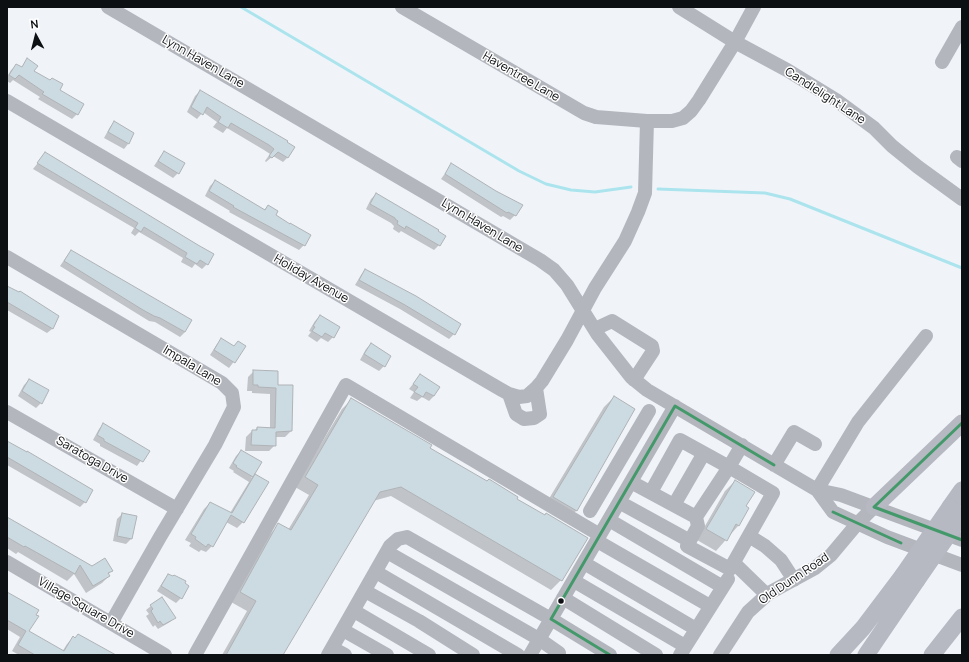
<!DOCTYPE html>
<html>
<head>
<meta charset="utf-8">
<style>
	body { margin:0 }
	#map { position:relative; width:969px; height:662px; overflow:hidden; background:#f0f4f9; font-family:Manrope,sans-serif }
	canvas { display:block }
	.frame { position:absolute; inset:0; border:8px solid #0d1013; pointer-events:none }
	.north { position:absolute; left:16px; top:16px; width:40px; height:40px; -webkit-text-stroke:3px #fff; paint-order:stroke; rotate:353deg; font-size:11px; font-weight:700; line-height:16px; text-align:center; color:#0d1013 }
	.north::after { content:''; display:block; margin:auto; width:14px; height:18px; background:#0d1013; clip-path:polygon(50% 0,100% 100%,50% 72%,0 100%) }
</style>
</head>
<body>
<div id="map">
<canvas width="969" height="662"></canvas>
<div class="frame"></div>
<div class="north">N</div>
</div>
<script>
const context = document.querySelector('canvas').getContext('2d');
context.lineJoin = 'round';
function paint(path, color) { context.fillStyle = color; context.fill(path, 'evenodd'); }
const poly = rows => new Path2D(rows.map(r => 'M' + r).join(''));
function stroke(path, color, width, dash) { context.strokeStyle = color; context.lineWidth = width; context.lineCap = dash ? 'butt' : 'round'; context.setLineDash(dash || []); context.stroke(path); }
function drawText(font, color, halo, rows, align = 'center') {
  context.font = font + ' Manrope,sans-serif'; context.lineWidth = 3; context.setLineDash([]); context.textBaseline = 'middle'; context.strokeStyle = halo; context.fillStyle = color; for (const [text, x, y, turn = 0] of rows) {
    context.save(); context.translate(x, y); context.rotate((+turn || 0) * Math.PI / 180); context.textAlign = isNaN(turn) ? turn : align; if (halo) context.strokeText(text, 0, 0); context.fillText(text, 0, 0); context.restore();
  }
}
paint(poly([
	[28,60,33,72,59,90,77,114,72,119,38,99,40,97,13,80,10,83,7,81,7,77,11,70,16,66,21,68],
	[200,91,288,157,283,162,273,156,266,162,265,161,270,154,264,150,227,128,223,133,213,127,217,122,203,112,197,119,187,112,195,96],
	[114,123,133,134,128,144,124,149,104,138,110,127],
	[164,152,178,173,173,178,154,166,160,157],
	[45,154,207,264,202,269,195,264,192,268,181,262,183,258,158,243,139,232,135,236,131,233,134,228,33,169],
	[451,165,515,215,510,220,503,216,501,217,441,179],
	[215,181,264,210,268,206,274,216,304,245,299,250,229,212,230,211,205,196,210,186],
	[376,194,439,245,434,250,401,231,399,233,393,229,394,226,391,223,366,209,371,199],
	[71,251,185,332,180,337,155,322,149,321,60,266,67,256],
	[365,270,454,334,449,339,400,309,355,285,361,275],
	[7,287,58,317,52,329,47,333,7,310],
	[320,316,333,337,328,342,321,338,317,342,308,336,311,332,309,331,315,321],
	[222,339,233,347,238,342,245,347,229,368,210,355,217,344],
	[371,344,384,366,379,371,360,360,366,349],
	[254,371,277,386,291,431,285,437,275,437,275,445,269,451,245,451,246,437,252,431,254,431,257,428,270,429,270,394,252,393,252,391,247,391,248,377],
	[420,375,439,387,434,396,429,401,422,397,417,401,410,398,414,392,409,389],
	[29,380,41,403,36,408,18,396,24,385],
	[614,397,634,410,576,511,566,521,544,507,604,407],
	[352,399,429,448,561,580,551,590,391,496,373,501,282,655,222,655,247,611,231,602,269,535,279,525,288,530,309,495,295,487,342,409],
	[104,424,148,451,137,466,100,446,100,444,93,440,99,429],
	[7,442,92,491,85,502,80,507,7,465],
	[241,451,260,462,251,478,255,475,267,482,243,522,237,528,226,522,212,546,206,552,201,550,199,552,189,546,191,543,185,540,204,509,210,503,230,513,249,482,233,472,234,471,229,468,236,456],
	[735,481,745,506,748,509,738,526,716,551,697,540,725,491],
	[122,514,131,539,126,544,113,541,117,519],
	[7,518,92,568,111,571,108,575,109,576,102,583,86,593,74,574,67,581,18,552,16,554,7,548],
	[168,575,181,598,176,603,157,591,164,580],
	[7,593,28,631,62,652,67,644,73,638,107,655,19,655,12,651,20,637,7,629],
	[151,606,175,617,170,622,158,629,155,625,153,627,146,616,149,614,146,610]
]), '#0003');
stroke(poly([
	[241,7,519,171,546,184,571,190,595,192,631,187],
	[658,189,765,193,790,199,962,268]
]), '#ace4ee', 3);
const building = poly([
	[27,58,38,66,34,71,50,80,52,78,63,84,60,90,84,104,78,115,42,94,44,92,19,75,15,79,9,75,16,64,22,67,27,58],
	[200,90,288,141,287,142,295,147,288,158,278,152,272,158,269,156,274,149,269,145,231,123,228,128,218,122,221,117,207,107,203,115,191,107,200,90],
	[114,121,134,133,129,144,108,132,114,121],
	[164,151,185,163,179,174,158,161,164,151],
	[45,152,198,245,214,254,208,265,200,260,197,264,185,257,187,253,144,227,141,232,135,228,138,223,37,163,45,152],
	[451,163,496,191,523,205,516,216,508,212,507,213,445,174,451,163],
	[215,180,265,210,268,205,278,211,276,215,290,224,290,223,311,235,305,246,233,207,234,206,209,191,215,180],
	[376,193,439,230,438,231,446,236,440,246,406,226,405,229,397,224,398,221,395,219,395,218,370,204,376,193],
	[71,250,192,320,185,332,160,318,154,316,143,310,64,261,71,250],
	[365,269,416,296,461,324,455,335,405,305,359,280,365,269],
	[7,286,19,292,20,291,59,316,53,329,7,302,7,286],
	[320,315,340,327,334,338,325,333,322,337,312,331,315,327,313,326,320,315],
	[221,338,234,346,238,341,246,346,235,363,214,350,221,338],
	[371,343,391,356,385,367,364,354,371,343],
	[253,370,278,371,278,385,293,385,292,431,276,432,276,446,251,445,252,430,257,430,257,427,275,428,276,388,258,387,258,385,253,385,253,370],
	[420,374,440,387,434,396,426,392,423,397,414,392,418,387,413,384,420,374],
	[29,379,49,390,42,404,22,391,29,379],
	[614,396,635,409,577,511,553,497,614,396],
	[351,398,432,445,430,448,487,481,489,479,518,497,517,499,545,515,546,513,588,538,562,581,401,487,380,492,283,655,226,655,256,601,240,592,278,523,291,530,318,485,305,477,351,398],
	[103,423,150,451,143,462,104,441,104,439,97,435,103,423],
	[7,441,27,452,27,451,93,490,86,503,7,457,7,441],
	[241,450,262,462,253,477,236,467,237,466,233,463,241,450],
	[255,474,269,482,244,523,231,515,213,547,208,544,206,547,195,539,196,537,191,534,210,502,232,513,255,474],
	[735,480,755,492,746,506,749,508,739,526,736,524,727,541,706,529,735,480],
	[122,513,137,516,132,539,117,536,122,513],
	[7,517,92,566,105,558,113,571,108,573,110,576,93,586,80,565,75,574,25,546,24,547,7,537,7,517],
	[168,574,173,576,174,575,186,581,185,583,189,586,182,599,161,586,168,574],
	[7,592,39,610,36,615,39,616,29,631,64,651,73,636,75,638,78,634,116,655,35,655,18,645,26,631,7,620,7,592],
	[162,597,176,618,163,625,160,621,158,623,151,611,153,609,150,605,162,597]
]);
paint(building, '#ccdae2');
stroke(building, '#afb3b6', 1);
stroke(poly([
	[108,7,540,260,554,270,567,285,598,335,631,377,647,390,817,490,841,495,962,540],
	[402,7,584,113,596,117,647,121,672,121,683,118,691,111,699,100,735,42,754,7],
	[679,7,735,42,787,70,836,100,874,128,892,146,918,167,962,199],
	[942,62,962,27],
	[7,101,500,389,509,394,519,397,527,396,536,388,542,381,567,340,595,288,625,241,638,212,645,193,647,121],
	[957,157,962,161],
	[7,257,222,383,232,393,234,407,215,445,160,537,111,623],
	[595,329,612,321,652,346,653,351,634,380],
	[509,394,516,414,524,419,534,418,540,414,536,388],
	[7,412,177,509],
	[774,465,794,432,815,444],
	[631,482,696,517],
	[817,490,858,422,926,336],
	[817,490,833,512,887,537,962,565],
	[651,492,680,440,729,467,773,493,730,569,687,546,698,526,696,517,729,467,742,445],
	[619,502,690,541],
	[674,505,704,453],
	[590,511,649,411],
	[609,520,723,587],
	[749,536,765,546,781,560,794,580],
	[597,541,710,606],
	[387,552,539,639,559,653,558,655],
	[7,562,165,655],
	[584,563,696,629],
	[734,563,767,595],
	[376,572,518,655],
	[574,581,685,646],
	[365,591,419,621,473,655],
	[563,598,656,655],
	[354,611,429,655],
	[343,630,387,655],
	[332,648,345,655],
	[195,655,346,385,600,535],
	[328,655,390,546,398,539,407,537,551,619,610,655],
	[530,655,675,406],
	[680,655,728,579],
	[720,655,748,612,769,593,815,568,831,555,857,524,874,507]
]), '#b4b6be', 14);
stroke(poly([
	[874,507,962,423],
	[950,507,962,490],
	[838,655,863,628,903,575],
	[866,655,917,580],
	[932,655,962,617]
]), '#b6b8c2', 17);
stroke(poly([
	[903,575,950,507],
	[917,580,962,515]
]), '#b6b8c2', 17);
stroke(poly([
	[962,423,874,507,962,540],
	[833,512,901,543],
	[610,655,551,619,675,406,774,465]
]), '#44996b', 3);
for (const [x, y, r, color] of [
	[561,601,3.5,"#0d1013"]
]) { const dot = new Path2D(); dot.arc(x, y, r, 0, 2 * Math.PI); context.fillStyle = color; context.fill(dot); stroke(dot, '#fff', 1.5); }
drawText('12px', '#0d1013', '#fff', [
	["Lynn Haven Lane",203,62,30],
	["Haventree Lane",521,77,30],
	["Candlelight Lane",825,96,33],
	["Lynn Haven Lane",482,226,31],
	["Holiday Avenue",311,279,30],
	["Impala Lane",192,366,31],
	["Saratoga Drive",92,460,30],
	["Old Dunn Road",794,579,-34],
	["Village Square Drive",86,608,30]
]);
</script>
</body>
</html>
